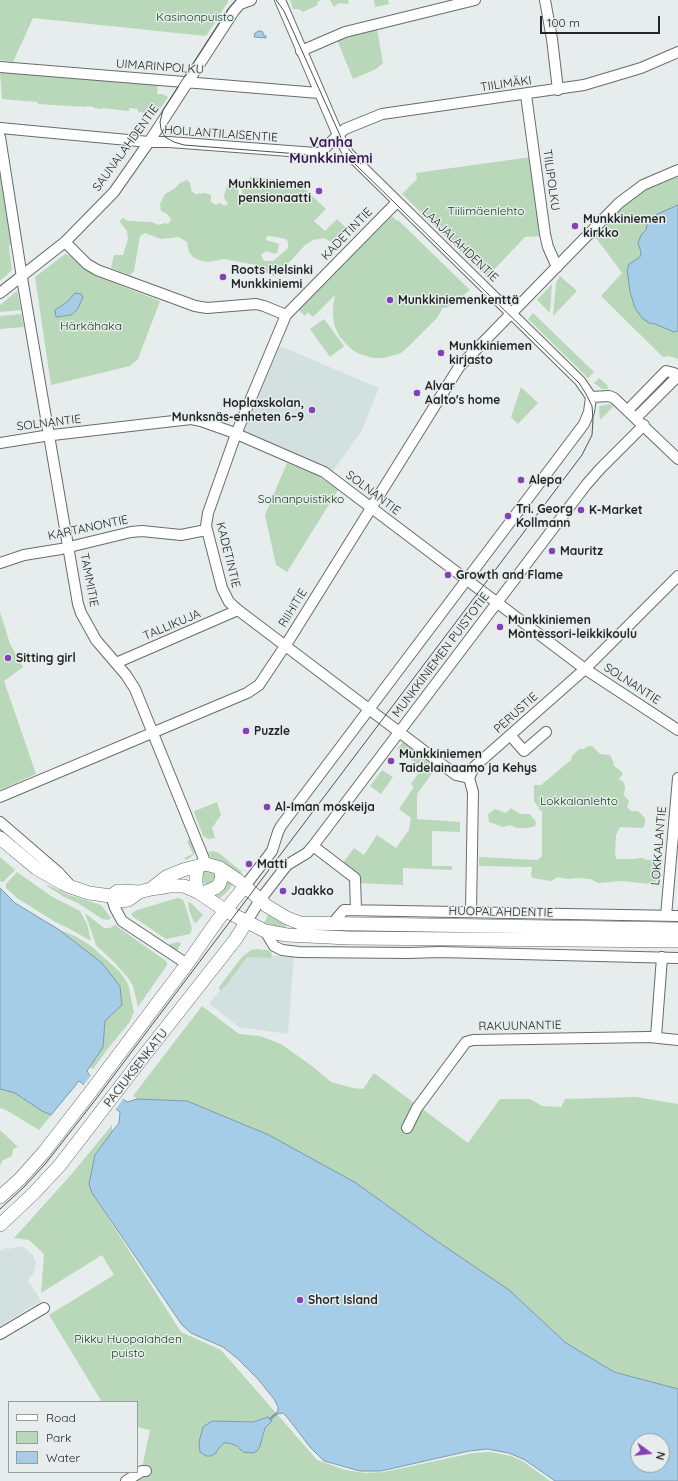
<!DOCTYPE html>
<html>
<head>
<meta charset="utf-8">
<style>
	body { margin:0 }
	#map { position:relative; width:678px; height:1481px; overflow:hidden; background:#e7edec; font-family:Quicksand,sans-serif }
	canvas { display:block }
	.legend { position:absolute; left:8px; top:1401px; width:130px; height:72px; box-sizing:border-box; background:#e7edec; border:1px solid #999d9d; margin:0; padding:5px 7px; list-style:none; font-size:12px; color:#242626 }
	.legend li { display:flex; align-items:center; gap:8px; height:20px }
	.legend b { width:20px; border:1px solid #999d9d }
	.north { position:absolute; left:630px; top:1433px; width:40px; height:40px; box-sizing:border-box; background:#e7edec; border:1px solid #999d9d; border-radius:50%; rotate:105deg; font-size:11px; font-weight:700; line-height:16px; text-align:center; color:#242626 }
	.north::after { content:''; display:block; margin:auto; width:14px; height:18px; background:#8441b6; clip-path:polygon(50% 0,100% 100%,50% 72%,0 100%) }
	.scale { position:absolute; left:540px; top:16px; width:120px; height:18px; box-sizing:border-box; border:2px solid #242626; border-top:0; padding-left:5px; font-size:12px; line-height:14px; white-space:nowrap; color:#242626; -webkit-text-stroke:3px #e7edec; paint-order:stroke }
</style>
</head>
<body>
<div id="map">
<canvas width="678" height="1481"></canvas>
<ul class="legend">
<li><b style="height:5px;background:#fff"></b>Road</li>
<li><b style="height:11px;background:#b9d7b9"></b>Park</li>
<li><b style="height:11px;background:#a5cde7"></b>Water</li>
</ul>
<div class="north">N</div>
<div class="scale">100 m</div>
</div>
<script>
const context = document.querySelector('canvas').getContext('2d');
context.lineJoin = 'round';
function paint(path, color) { context.fillStyle = color; context.fill(path, 'evenodd'); }
const poly = rows => new Path2D(rows.map(r => 'M' + r).join(''));
function stroke(path, color, width, dash) { context.strokeStyle = color; context.lineWidth = width; context.lineCap = dash ? 'butt' : 'round'; context.setLineDash(dash || []); context.stroke(path); }
function drawText(font, color, halo, rows, align = 'center') {
  context.font = font + ' Quicksand,sans-serif'; context.lineWidth = 3; context.setLineDash([]); context.textBaseline = 'middle'; context.strokeStyle = halo; context.fillStyle = color; for (const [text, x, y, turn = 0] of rows) {
    context.save(); context.translate(x, y); context.rotate((+turn || 0) * Math.PI / 180); context.textAlign = isNaN(turn) ? turn : align; if (halo) context.strokeText(text, 0, 0); context.fillText(text, 0, 0); context.restore();
  }
}
paint(poly([
	[280,346,379,388,361,432,333,471,322,465,244,431],
	[248,954,294,957,288,1034,239,1027,209,1004],
	[7,1247,9,1249,16,1247,22,1247,27,1249,33,1255,36,1263,35,1268,33,1274,28,1280,41,1301,0,1326,0,1251]
]), '#d2e1e0');
paint(poly([
	[0,0,228,0,228,2,206,36,33,18,13,62,0,60],
	[290,0,322,0,317,2,318,5,303,12,299,9,293,9],
	[330,0,348,0,349,4,339,3,334,7],
	[374,0,388,0,389,4,375,7],
	[377,29,383,63,376,69,353,79,337,40,355,34],
	[0,72,158,84,157,94,163,94,168,97,158,112,150,113,138,112,138,109,129,108,129,111,102,108,101,109,94,108,94,107,86,106,86,107,38,104,38,102,2,99],
	[531,157,542,236,525,237,487,277,402,194,417,179,416,173],
	[0,169,13,242,9,246,12,270,0,281],
	[678,174,678,359,669,356,663,357,601,296,622,273,594,235,630,198],
	[250,177,298,182,326,209,314,221,325,231,337,219,347,229,339,237,331,242,324,238,313,240,305,245,284,268,280,269,278,275,274,276,264,272,256,265,224,259,208,262,199,260,193,257,189,252,187,242,179,237,161,239,145,233,140,236,134,271,130,275,111,268,114,255,123,255,128,239,127,231,120,222,121,219,123,218,128,221,151,222,159,225,165,223,168,224,171,219,167,214,161,211,160,204,165,194,174,189,180,183,187,180,190,183,191,190,195,194,205,193,211,195,211,202,216,205,219,203,226,206,228,203,225,200,224,195,229,182,231,181,235,182,238,185,238,196,241,198,243,195,242,190,244,184,249,181],
	[267,236,277,237,286,239,288,242,288,248,273,261,264,261,261,255,266,251,276,254,278,249,279,244,266,240],
	[392,216,397,221,398,220,470,290,448,307,445,308,443,307,437,318,409,346,401,353,384,358,373,358,357,353,350,348,340,337,335,327,333,316,333,308,335,295,313,317,308,312,305,316,299,310],
	[65,254,69,255,85,269,96,276,160,301,138,359,130,366,51,385,35,277],
	[560,276,577,291,553,316,556,283],
	[552,284,550,313,537,300],
	[17,291,21,310,0,312,0,305],
	[533,313,594,372,588,378,528,319],
	[21,314,24,327,0,329,0,316],
	[324,319,344,346,330,357,310,329],
	[599,378,607,385,608,389,602,389,594,383],
	[521,387,538,403,518,424,511,417],
	[610,404,614,406,600,420,599,407,600,406],
	[287,463,317,475,338,490,287,572,276,565,265,515],
	[0,612,10,644,23,667,4,681,36,774,0,790],
	[403,742,436,768,417,794,417,819,460,822,460,832,432,831,432,866,452,866,452,870,403,868,403,885,358,883,342,864,354,848,364,855,377,835,396,848,409,830,411,818,399,809,414,787,411,784,422,768,397,749],
	[588,746,592,746,600,754,610,755,613,761,614,766,621,771,623,775,620,777,619,780,623,781,625,787,624,795,629,801,627,807,631,811,638,811,645,818,645,824,643,828,620,827,616,835,615,856,617,859,634,859,639,858,643,858,646,860,657,859,661,863,661,871,659,871,656,881,651,884,621,881,598,883,591,879,579,878,567,879,558,877,551,881,533,878,531,876,532,867,479,866,479,857,538,860,542,856,542,811,539,810,539,807,537,806,536,803,534,802,534,785,541,785,571,760,572,756,579,749,583,749],
	[382,770,393,777,381,794,370,786],
	[217,802,221,815,212,828,215,838,208,839,203,836,194,812,195,811],
	[511,808,520,814,530,814,536,822,535,826,528,828,516,828,510,825,503,827,489,822,488,814,495,809,506,813],
	[190,840,195,853,190,858,186,860,184,858,193,854,187,841],
	[213,851,219,853,242,872,239,876,221,863,211,858,208,852],
	[0,857,15,870,3,882,0,881],
	[203,870,215,873,216,877,214,881,208,885,202,882],
	[17,872,51,896,80,911,87,924,91,941,70,929,57,923,17,898,6,888,6,884],
	[228,881,234,883,227,892,220,898,215,895,223,889],
	[48,885,69,895,101,905,111,918,108,920,102,919,78,903,64,897,47,886],
	[0,888,15,903,58,929,77,937,91,946,120,972,128,984,134,1012,129,1023,109,1047,93,1069,89,1067,87,1071],
	[177,898,182,899,184,902,192,928,190,934,166,939,132,916,132,913,137,910],
	[188,902,191,903,203,915,196,923,194,922,189,910],
	[85,913,104,928,110,928,115,925,166,961,167,965,138,1007,133,986,129,979,114,962,96,945],
	[268,915,286,925,285,928,284,929,264,923],
	[178,942,181,943,177,951,169,946,170,944],
	[257,949,266,950,270,951,272,955,271,958,247,957,225,987,221,990,219,989,219,987,242,957,251,950],
	[202,1006,239,1034,260,1036,281,1044,312,1066,331,1082,353,1088,363,1089,374,1073,468,1143,500,1099,530,1099,542,1106,561,1107,565,1099,636,1097,678,1104,678,1445,133,1096],
	[0,1030,79,1081,39,1130,6,1110,0,1108],
	[112,1125,112,1131,114,1129,96,1199,181,1332,221,1350,317,1460,345,1470,365,1473,384,1472,473,1453,491,1452,511,1456,524,1462,550,1481,126,1481,142,1468,150,1430,137,1427,137,1402,102,1402,49,1315,114,1275,102,1255,41,1293,44,1254,29,1240,14,1238,70,1176],
	[267,1417,272,1421,265,1428,263,1438,257,1451,253,1453,248,1453,240,1449,234,1444,229,1443,224,1443,218,1449,223,1422,253,1422],
	[0,1130,18,1147,13,1149,12,1156,2,1161,0,1166]
]), '#b9d7b9');
const water = poly([
	[259,31,263,32,263,35,266,36,266,38,254,37,255,33,259,31],
	[678,205,678,331,674,332,655,324,649,323,642,318,635,308,630,292,627,270,629,264,640,257,641,252,638,243,641,235,646,230,647,224,651,217,678,205],
	[75,293,81,294,83,297,77,310,71,315,56,317,55,310,67,302,75,293],
	[0,888,15,903,58,929,102,963,120,986,122,1005,105,1021,103,1047,87,1071,90,1076,127,1102,137,1099,187,1101,269,1135,356,1183,431,1237,509,1290,566,1343,614,1372,678,1389,678,1481,555,1481,525,1460,509,1453,487,1449,469,1451,381,1471,360,1471,324,1461,310,1447,287,1417,283,1413,276,1414,278,1410,278,1407,274,1399,257,1378,238,1359,223,1347,191,1333,182,1325,92,1193,89,1184,95,1155,114,1129,119,1123,120,1112,79,1081,51,1115,42,1111,15,1093,0,1089,0,888],
	[638,1441,662,1441,662,1465,638,1465,638,1441],
	[268,1417,272,1421,265,1428,260,1446,257,1451,253,1453,243,1452,237,1446,229,1443,224,1443,218,1449,216,1453,211,1456,206,1456,200,1452,199,1442,203,1427,212,1421,253,1422,268,1417]
]);
paint(water, '#a5cde7');
stroke(water, '#7e9bad', 1);
paint(poly([
	[92,1074,124,1098,115,1110,83,1086]
]), '#e7edec');
stroke(poly([
	[270,1419,276,1414]
]), '#7e9bad', 2.5);
const minor = poly([
	[280,0,338,135,348,153,580,381,591,397],
	[545,0,552,39,558,90],
	[301,51,345,32,475,0],
	[0,67,319,93],
	[526,95,545,234,548,247,557,267],
	[0,128,149,142,169,142,316,153,320,153,338,135,345,129,382,114,584,85,641,68,678,52],
	[0,137,23,284,78,604,81,613,96,640,126,675,135,689,206,864],
	[397,202,286,315,236,434,208,513,206,526,222,588,229,602,238,610,456,775,469,778],
	[65,242,87,264,97,270,195,306,207,308,256,304,264,306,286,315],
	[0,293,65,242,114,192,149,142,234,11,240,4,251,0],
	[591,397,609,396,614,398,678,459],
	[628,410,666,371,674,373,675,379,636,418],
	[0,443,44,436,191,419,201,421,232,432,324,472,585,669,678,730],
	[0,563,24,555,61,549,131,532,142,531,181,535,206,530],
	[116,663,238,610],
	[510,735,524,751,546,732],
	[0,797,247,693,259,685,289,640,459,367,619,203,643,185,678,170],
	[0,822,58,872,69,884],
	[313,846,355,878,356,910],
	[245,886,272,851,278,832,281,826,584,424,589,412,591,397],
	[111,896,115,908,122,921,187,964],
	[471,911,473,792,469,778,474,767,585,669,678,576],
	[666,916,678,778],
	[247,921,260,900,287,865,307,853,313,846,586,485,600,469,644,425],
	[331,925,344,910,678,916],
	[265,931,274,946,282,950,299,952,409,953,440,952,678,958],
	[656,1037,662,957],
	[407,1128,417,1108,466,1042,473,1040,649,1037,678,1040],
	[0,1334,44,1308],
	[126,1481,142,1471,146,1471]
]);
const major = poly([
	[0,838,36,868,62,883,71,887,89,893,111,896,119,901,128,900,139,892,151,889,170,886,184,886,198,892,226,911,265,931,287,935,349,938,678,941],
	[152,888,166,877,183,870,206,864,220,868,239,881,267,906,287,918,300,923,678,929],
	[198,892,196,884,196,877,197,869,201,865],
	[201,894,215,888,219,885,222,877,220,868],
	[111,896,118,891,122,891,139,892],
	[0,1197,20,1179,44,1152,89,1094,187,964,217,921,245,886],
	[0,1225,33,1194,60,1165,143,1057,235,940,247,921]
]);
stroke(minor, '#686c6c', 12);
stroke(major, '#686c6c', 14);
stroke(minor, '#fff', 10);
stroke(major, '#fff', 13);
stroke(poly([
	[276,0,284,11,343,142,361,164],
	[0,1209,24,1187,46,1163,96,1099,582,455,592,435,593,419,592,406,586,394,579,383,354,163,340,158,312,155,184,145,174,142,165,137,161,129,160,122,163,110,228,9,236,0]
]), '#4e5151', 1);
for (const [x, y, r, color] of [
	[319,191,4,"#8441b6"],
	[575,226,4,"#8441b6"],
	[223,277,4,"#8441b6"],
	[390,300,4,"#8441b6"],
	[441,353,4,"#8441b6"],
	[417,393,4,"#8441b6"],
	[312,410,4,"#8441b6"],
	[521,480,4,"#8441b6"],
	[581,510,4,"#8441b6"],
	[508,516,4,"#8441b6"],
	[552,551,4,"#8441b6"],
	[448,575,4,"#8441b6"],
	[500,627,4,"#8441b6"],
	[8,658,4,"#8441b6"],
	[246,731,4,"#8441b6"],
	[391,761,4,"#8441b6"],
	[267,807,4,"#8441b6"],
	[249,864,4,"#8441b6"],
	[283,891,4,"#8441b6"],
	[300,1300,4,"#8441b6"]
]) { const dot = new Path2D(); dot.arc(x, y, r, 0, 2 * Math.PI); context.fillStyle = color; context.fill(dot); stroke(dot, '#e7edec', 1.5); }
drawText('12px', '#0d3c11', '#e7edec', [
	["Kasinonpuisto",195,17],
	["Tiilimäenlehto",486,211],
	["Härkähaka",91,326],
	["Solnanpuistikko",301,499],
	["Lokkalanlehto",579,801],
	["Pikku Huopalahden",128,1339],
	["puisto",128,1353]
]);
drawText('12px', '#242626', '#e7edec', [
	["UIMARINPOLKU",160,67,4],
	["TIILIMÄKI",506,84,-8],
	["HOLLANTILAISENTIE",221,134,4],
	["SAUNALAHDENTIE",126,148,-54],
	["TIILIPOLKU",551,180,82],
	["KADETINTIE",347,234,-46],
	["LAAJALAHDENTIE",460,245,44],
	["SOLNANTIE",49,423,-7],
	["SOLNANTIE",373,493,37],
	["KARTANONTIE",88,528,-12],
	["KADETINTIE",228,555,76],
	["TAMMITIE",89,580,79],
	["RIIHITIE",293,608,-58],
	["TALLIKUJA",172,625,-23],
	["MUNKKINIEMEN PUISTOTIE",441,655,-53],
	["SOLNANTIE",632,684,33],
	["PERUSTIE",516,713,-42],
	["LOKKALANTIE",659,846,-85],
	["HUOPALAHDENTIE",501,912,1],
	["RAKUUNANTIE",520,1026,-1],
	["PACIUKSENKATU",136,1068,-52]
]);
drawText('bold 12px', '#242626', '#e7edec', [
	["Munkkiniemen",311,184,"right"],
	["pensionaatti",311,198,"right"],
	["Munkkiniemen",583,219],
	["kirkko",583,233],
	["Roots Helsinki",231,270],
	["Munkkiniemi",231,284],
	["Munkkiniemenkenttä",398,300],
	["Munkkiniemen",449,346],
	["kirjasto",449,360],
	["Alvar",425,386],
	["Aalto's home",425,400],
	["Hoplaxskolan,",304,403,"right"],
	["Munksnäs-enheten 6–9",304,417,"right"],
	["Alepa",529,480],
	["Tri. Georg",516,509],
	["Kollmann",516,523],
	["K-Market",589,510],
	["Mauritz",560,551],
	["Growth and Flame",456,575],
	["Munkkiniemen",508,620],
	["Montessori-leikkikoulu",508,634],
	["Sitting girl",16,658],
	["Puzzle",254,731],
	["Munkkiniemen",399,754],
	["Taidelainaamo ja Kehys",399,768],
	["Al-Iman moskeija",275,807],
	["Matti",257,864],
	["Jaakko",291,891],
	["Short Island",308,1300]
], 'left');
drawText('bold 14px', '#3a1b53', '#e7edec', [
	["Vanha",331,143],
	["Munkkiniemi",331,159]
]);
</script>
</body>
</html>
